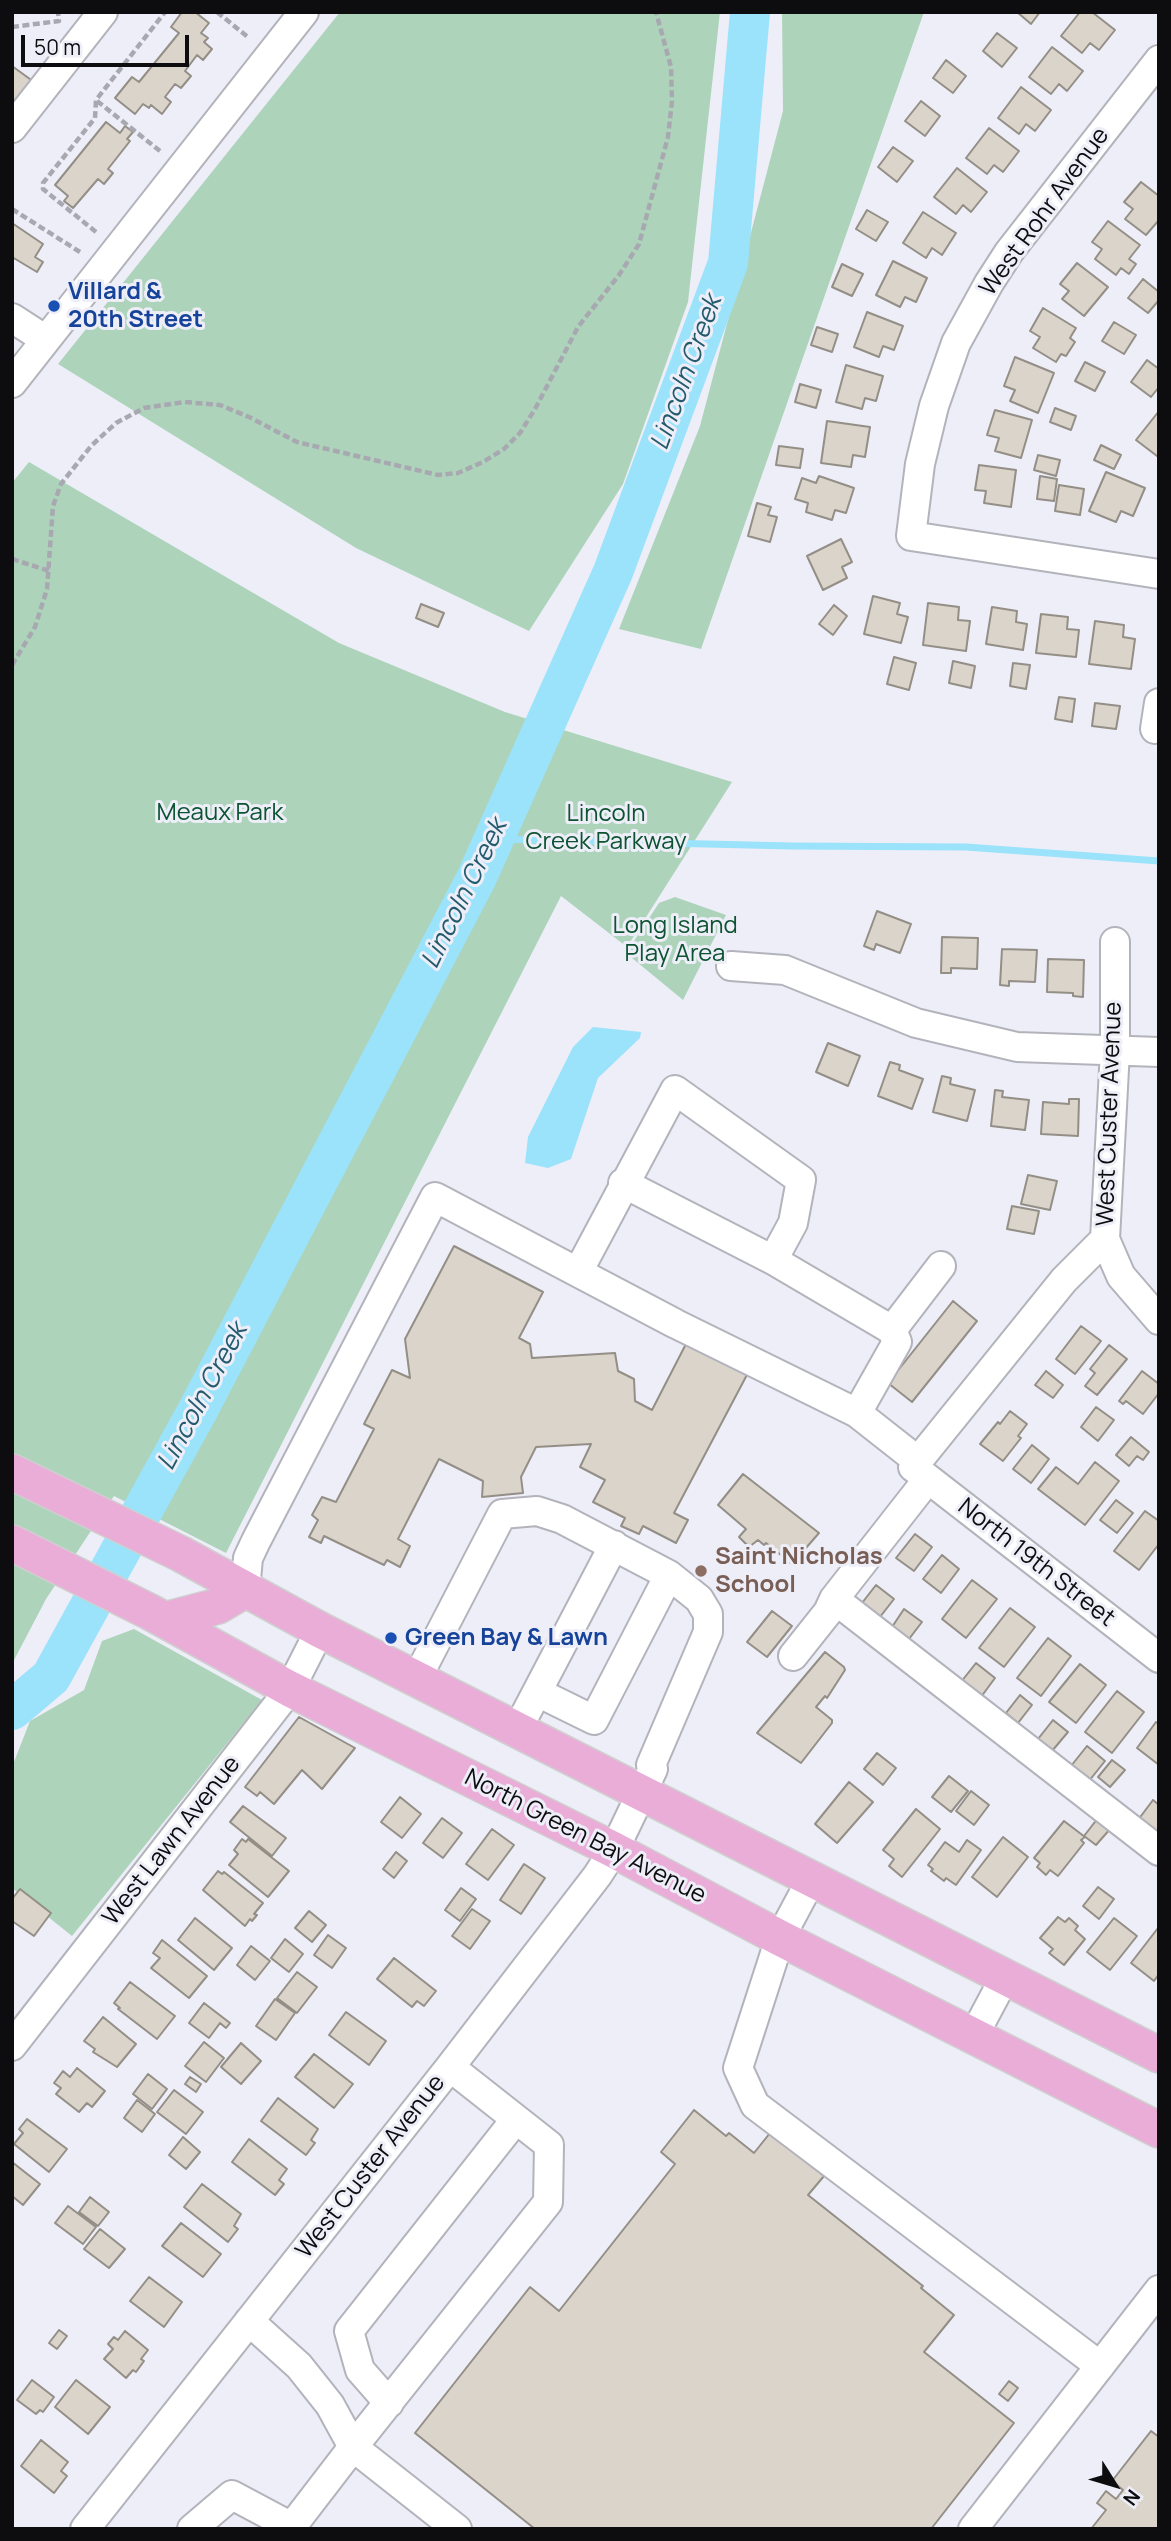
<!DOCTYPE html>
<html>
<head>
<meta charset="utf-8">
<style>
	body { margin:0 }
	#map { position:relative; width:1171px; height:2541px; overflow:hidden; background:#eeeef8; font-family:Manrope,sans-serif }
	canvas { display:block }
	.frame { position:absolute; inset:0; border:14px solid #0d0d10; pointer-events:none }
	.north { position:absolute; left:1080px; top:2450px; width:70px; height:70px; -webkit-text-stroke:5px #eeeef8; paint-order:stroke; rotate:127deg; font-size:19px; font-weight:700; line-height:28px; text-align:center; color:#0d0d10 }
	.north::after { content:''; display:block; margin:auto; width:24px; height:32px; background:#0d0d10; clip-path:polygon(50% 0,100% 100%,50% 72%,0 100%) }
	.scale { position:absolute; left:21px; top:35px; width:168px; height:32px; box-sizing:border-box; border:4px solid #0d0d10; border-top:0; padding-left:9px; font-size:21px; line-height:24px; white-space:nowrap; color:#0d0d10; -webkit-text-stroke:5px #eeeef8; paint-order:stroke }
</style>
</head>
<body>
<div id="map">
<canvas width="1171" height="2541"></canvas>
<div class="frame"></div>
<div class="north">N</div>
<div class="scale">50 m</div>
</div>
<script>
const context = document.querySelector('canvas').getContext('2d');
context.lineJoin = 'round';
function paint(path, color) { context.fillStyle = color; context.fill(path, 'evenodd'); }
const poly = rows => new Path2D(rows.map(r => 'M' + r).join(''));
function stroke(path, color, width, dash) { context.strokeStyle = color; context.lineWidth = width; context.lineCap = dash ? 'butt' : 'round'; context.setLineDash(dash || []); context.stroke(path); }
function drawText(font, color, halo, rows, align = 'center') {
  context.font = font + ' Manrope,sans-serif'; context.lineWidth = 6; context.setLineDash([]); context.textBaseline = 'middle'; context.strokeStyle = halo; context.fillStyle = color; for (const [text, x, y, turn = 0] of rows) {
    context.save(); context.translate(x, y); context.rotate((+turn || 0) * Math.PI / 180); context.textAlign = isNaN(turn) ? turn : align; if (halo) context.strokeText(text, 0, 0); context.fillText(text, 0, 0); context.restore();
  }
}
paint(poly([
	[340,12,720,12,688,302,623,484,529,631,356,548,58,364],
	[782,12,924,12,701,649,619,629,700,426,783,111],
	[29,462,339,643,505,712,732,782,627,947,561,896,226,1553,114,1496,46,1599,12,1664,12,483],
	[675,897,726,915,683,1000,626,953,659,903],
	[134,1629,262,1700,72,1936,12,1888,12,1767,30,1721,84,1690,102,1641]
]), '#add4bb');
paint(poly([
	[593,1027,641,1032,640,1038,598,1078,571,1159,548,1168,525,1163,528,1137,573,1047]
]), '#9be2fb');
stroke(poly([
	[494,839,791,846,966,847,1159,861]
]), '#9be2fb', 7);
stroke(poly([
	[12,1710,51,1677,199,1408,476,879,613,572,728,263,750,12]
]), '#9be2fb', 40);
const building = poly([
	[182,12,195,12,209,23,201,33,208,38,204,42,212,49,203,60,197,55,185,71,191,76,181,88,175,84,165,97,171,102,162,114,151,105,149,108,143,104,135,114,115,98,132,77,139,82,179,33,171,27,182,12],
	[1017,12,1040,12,1031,24,1017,12],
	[1080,12,1092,12,1115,30,1099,50,1090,43,1082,53,1061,36,1080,12],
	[997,33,1017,48,1002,67,983,51,997,33],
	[1052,47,1083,71,1067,91,1059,84,1051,94,1029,77,1052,47],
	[946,60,966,76,953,93,933,78,946,60],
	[12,66,34,82,18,103,12,98,12,66],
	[1021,87,1051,110,1035,131,1026,124,1019,134,998,118,1021,87],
	[921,101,940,116,925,136,905,121,921,101],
	[106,122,120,133,125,126,133,132,127,139,130,141,108,169,113,173,104,184,98,179,73,208,64,201,68,196,55,185,106,122],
	[989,128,1019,151,1003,172,994,165,987,174,966,158,989,128],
	[893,147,913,161,897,182,878,167,893,147],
	[957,168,987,192,971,212,963,205,956,214,934,197,957,168],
	[1141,182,1159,196,1159,220,1146,235,1125,219,1133,209,1124,202,1141,182],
	[867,210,888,222,876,241,856,229,867,210],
	[923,212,956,233,942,255,932,248,926,258,903,243,923,212],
	[1108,221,1140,245,1129,259,1136,264,1129,274,1121,268,1116,275,1095,259,1102,249,1092,242,1108,221],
	[12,223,43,244,35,257,43,262,37,272,12,257,12,223],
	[893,261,927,278,916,302,905,297,900,307,876,295,893,261],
	[1077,263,1108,287,1084,316,1062,299,1069,291,1060,284,1077,263],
	[842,264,863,274,852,296,832,287,842,264],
	[1143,279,1159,292,1159,300,1148,313,1128,298,1143,279],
	[1043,308,1076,328,1070,338,1075,342,1066,356,1061,354,1056,362,1033,348,1040,337,1030,331,1043,308],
	[867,312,903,326,894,350,883,346,879,357,854,347,867,312],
	[1114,322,1136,335,1124,354,1102,341,1114,322],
	[817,327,838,334,832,352,811,345,817,327],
	[1015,357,1054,373,1038,413,1010,401,1015,390,1004,386,1015,357],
	[1147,360,1159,369,1159,387,1151,397,1131,382,1147,360],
	[1085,362,1105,372,1095,391,1075,381,1085,362],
	[846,365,883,376,876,401,865,398,862,409,836,402,846,365],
	[800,384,821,390,816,408,795,402,800,384],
	[1055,408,1076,416,1071,430,1050,422,1055,408],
	[995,410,1032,420,1021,458,995,451,999,438,987,435,995,410],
	[1159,411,1159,454,1157,456,1136,440,1159,411],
	[827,421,870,427,865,457,853,455,851,467,821,463,827,421],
	[1101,445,1121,455,1114,469,1094,460,1101,445],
	[779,446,803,449,800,468,776,465,779,446],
	[1038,455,1060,460,1056,476,1034,470,1038,455],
	[979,465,1016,470,1011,507,984,503,986,491,975,490,979,465],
	[1106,472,1145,488,1133,516,1121,511,1116,522,1089,511,1106,472],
	[819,476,854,488,846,513,835,510,832,520,806,512,808,503,795,499,802,478,816,483,819,476],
	[1040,476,1057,479,1054,501,1037,499,1040,476],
	[1059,485,1084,489,1080,515,1055,511,1059,485],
	[757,503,771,507,768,515,777,517,770,542,748,536,757,503],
	[841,539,852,562,842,567,847,578,823,590,807,556,841,539],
	[873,596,900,603,897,614,908,617,901,643,864,634,873,596],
	[928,603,959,607,958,620,970,621,966,651,923,645,928,603],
	[421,604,444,613,438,627,416,618,421,604],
	[834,605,847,616,833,635,819,624,834,605],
	[992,607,1017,611,1016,622,1027,624,1023,650,986,644,992,607],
	[1041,614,1068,617,1067,629,1079,630,1076,657,1036,653,1041,614],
	[1095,621,1124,625,1123,637,1135,639,1131,669,1089,664,1095,621],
	[894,657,916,663,909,690,887,684,894,657],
	[953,661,975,666,971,688,949,683,953,661],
	[1013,663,1030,665,1026,689,1010,686,1013,663],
	[1059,697,1075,699,1072,722,1055,719,1059,697],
	[1095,703,1120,706,1116,729,1092,726,1095,703],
	[877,911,911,924,900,953,876,944,874,950,864,946,877,911],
	[942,937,978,938,977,969,951,968,951,973,941,973,942,937],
	[1002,949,1037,950,1035,982,1009,981,1009,986,1000,985,1002,949],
	[1048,959,1084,960,1083,997,1073,996,1073,993,1047,992,1048,959],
	[828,1043,860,1056,848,1086,816,1072,828,1043],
	[890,1062,900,1065,899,1070,923,1079,912,1109,878,1096,890,1062],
	[942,1076,951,1078,950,1084,975,1090,967,1121,933,1112,942,1076],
	[995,1090,1003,1091,1002,1097,1029,1100,1025,1130,991,1126,995,1090],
	[1069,1099,1079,1099,1078,1136,1041,1134,1043,1102,1069,1104,1069,1099],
	[1028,1175,1057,1181,1050,1210,1021,1204,1028,1175],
	[1012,1206,1039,1211,1034,1234,1007,1229,1012,1206],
	[454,1246,543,1292,519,1338,530,1344,532,1358,615,1353,618,1371,634,1379,635,1401,652,1410,688,1340,749,1371,674,1513,688,1520,676,1543,643,1526,639,1534,621,1526,625,1518,593,1502,605,1480,580,1467,591,1444,536,1447,521,1477,523,1493,482,1497,483,1481,439,1459,398,1539,410,1546,400,1567,387,1560,384,1565,324,1536,321,1543,309,1537,318,1520,312,1515,322,1497,336,1502,374,1429,364,1424,392,1370,410,1378,405,1339,454,1246],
	[953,1301,977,1321,912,1402,888,1383,953,1301],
	[1081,1326,1101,1341,1075,1374,1056,1359,1081,1326],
	[1109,1345,1127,1359,1097,1395,1085,1386,1095,1373,1090,1369,1109,1345],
	[1046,1371,1063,1385,1053,1398,1035,1385,1046,1371],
	[1142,1371,1159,1384,1159,1393,1143,1414,1126,1401,1123,1404,1119,1401,1142,1371],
	[1096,1407,1114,1420,1098,1441,1081,1427,1096,1407],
	[1010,1411,1027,1424,1018,1436,1021,1438,1003,1461,980,1444,998,1422,1000,1424,1010,1411],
	[1131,1437,1149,1452,1143,1460,1137,1456,1129,1466,1116,1455,1131,1437],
	[1032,1445,1049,1459,1031,1483,1013,1469,1032,1445],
	[1095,1462,1119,1481,1085,1525,1038,1489,1056,1467,1078,1484,1095,1462],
	[743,1474,819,1533,792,1564,766,1543,764,1545,758,1540,749,1547,739,1537,746,1529,718,1505,743,1474],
	[1116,1500,1133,1513,1117,1533,1100,1520,1116,1500],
	[1145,1511,1159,1521,1159,1544,1139,1570,1114,1551,1145,1511],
	[915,1534,932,1547,914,1571,896,1558,915,1534],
	[942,1555,959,1569,941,1593,923,1579,942,1555],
	[972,1580,997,1599,966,1638,942,1619,972,1580],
	[876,1585,894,1599,880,1617,862,1603,876,1585],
	[1010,1608,1035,1627,1004,1667,979,1648,1010,1608],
	[904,1609,922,1622,909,1639,892,1627,904,1609],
	[772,1611,792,1626,767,1657,747,1642,772,1611],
	[1048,1638,1071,1656,1041,1696,1017,1678,1048,1638],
	[825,1652,844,1667,845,1670,827,1698,825,1696,816,1707,832,1720,832,1723,801,1763,757,1733,825,1652],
	[976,1663,995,1678,981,1697,961,1682,976,1663],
	[1080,1664,1106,1685,1076,1723,1049,1702,1080,1664],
	[1117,1691,1144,1712,1112,1753,1085,1732,1117,1691],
	[1020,1695,1032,1705,1018,1723,1006,1713,1020,1695],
	[299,1717,355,1748,322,1789,302,1770,274,1804,260,1792,257,1796,245,1787,299,1717],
	[1053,1720,1068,1732,1052,1751,1038,1739,1053,1720],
	[1156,1722,1159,1724,1159,1765,1137,1748,1156,1722],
	[1087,1746,1105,1761,1089,1781,1071,1766,1087,1746],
	[877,1753,896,1768,883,1785,864,1769,877,1753],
	[1112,1760,1125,1770,1110,1787,1098,1777,1112,1760],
	[949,1776,968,1791,951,1812,932,1797,949,1776],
	[849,1782,873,1802,837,1843,815,1824,849,1782],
	[971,1791,989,1805,974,1825,956,1811,971,1791],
	[400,1797,421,1814,402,1838,381,1822,400,1797],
	[1153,1800,1159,1805,1159,1829,1155,1834,1138,1820,1153,1800],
	[243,1806,286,1838,272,1856,230,1822,243,1806],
	[916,1809,940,1829,902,1877,889,1866,894,1859,883,1850,916,1809],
	[442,1818,462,1833,443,1858,423,1843,442,1818],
	[1098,1818,1111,1828,1096,1845,1084,1836,1098,1818],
	[1064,1821,1085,1837,1081,1840,1084,1843,1058,1876,1050,1870,1046,1875,1037,1867,1040,1863,1034,1858,1064,1821],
	[492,1829,514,1845,488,1880,466,1864,492,1829],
	[1003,1837,1028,1857,997,1897,972,1877,1003,1837],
	[242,1839,246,1842,248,1839,289,1871,268,1897,229,1865,238,1854,234,1850,242,1839],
	[967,1840,981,1850,956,1885,946,1878,944,1881,931,1871,933,1869,928,1865,945,1842,959,1852,967,1840],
	[396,1852,407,1861,394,1878,383,1869,396,1852],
	[524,1864,545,1878,521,1914,500,1900,524,1864],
	[218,1871,222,1874,224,1872,263,1903,254,1914,257,1915,252,1921,250,1919,245,1926,203,1890,218,1871],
	[1098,1887,1114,1899,1099,1919,1083,1906,1098,1887],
	[461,1888,476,1899,460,1921,445,1910,461,1888],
	[20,1889,51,1913,34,1936,12,1921,12,1899,20,1889],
	[472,1909,490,1921,470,1949,452,1936,472,1909],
	[309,1911,326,1925,312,1942,295,1928,309,1911],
	[1058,1917,1065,1922,1069,1918,1078,1926,1075,1930,1085,1939,1064,1965,1049,1953,1053,1949,1040,1938,1058,1917],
	[195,1918,232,1948,214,1970,178,1940,195,1918],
	[1114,1918,1137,1936,1110,1970,1087,1952,1114,1918],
	[1158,1928,1159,1974,1154,1981,1131,1963,1158,1928],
	[328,1935,346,1948,332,1968,314,1955,328,1935],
	[285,1939,303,1954,289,1972,271,1958,285,1939],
	[162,1940,207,1976,189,1998,151,1968,160,1958,153,1953,162,1940],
	[251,1946,270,1961,255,1980,237,1965,251,1946],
	[394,1958,436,1991,424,2006,417,2001,412,2007,377,1979,394,1958],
	[297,1972,317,1987,297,2013,277,1998,297,1972],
	[130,1982,175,2016,157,2039,118,2009,120,2008,114,2003,130,1982],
	[275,1999,295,2013,276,2040,256,2026,275,1999],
	[204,2003,230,2023,226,2028,220,2023,209,2038,189,2023,204,2003],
	[346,2012,386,2041,369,2065,329,2035,346,2012],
	[103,2017,136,2044,117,2067,93,2052,95,2049,84,2041,103,2017],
	[204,2042,224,2058,206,2082,185,2066,204,2042],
	[241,2043,261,2061,241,2084,221,2067,241,2043],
	[314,2054,353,2084,334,2108,295,2077,314,2054],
	[77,2068,105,2091,92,2107,87,2103,79,2112,56,2094,61,2088,54,2083,63,2071,70,2077,77,2068],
	[148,2074,167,2089,152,2109,133,2094,148,2074],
	[190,2077,201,2084,196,2092,185,2084,190,2077],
	[174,2090,203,2112,186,2134,157,2112,174,2090],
	[278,2098,318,2129,311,2140,315,2143,306,2155,261,2121,278,2098],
	[137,2100,155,2114,142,2132,124,2118,137,2100],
	[694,2110,726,2136,729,2133,754,2153,770,2133,824,2176,808,2195,923,2286,921,2288,954,2315,924,2352,1014,2423,931,2529,535,2529,415,2433,530,2287,559,2311,675,2164,661,2152,694,2110],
	[27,2119,67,2149,49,2172,14,2144,23,2133,19,2129,27,2119],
	[183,2137,200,2152,186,2169,169,2155,183,2137],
	[249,2139,287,2169,279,2180,284,2184,275,2195,232,2162,249,2139],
	[12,2162,40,2184,23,2205,12,2196,12,2162],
	[202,2184,241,2214,234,2226,238,2229,228,2242,184,2207,202,2184],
	[90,2197,109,2212,98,2226,79,2212,90,2197],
	[68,2206,96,2227,83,2244,55,2223,68,2206],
	[181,2223,221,2254,203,2277,162,2246,181,2223],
	[100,2229,125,2249,109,2268,84,2249,100,2229],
	[149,2277,182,2302,164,2327,130,2301,149,2277],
	[59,2330,67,2336,57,2349,49,2343,59,2330],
	[125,2331,148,2350,141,2359,144,2361,136,2372,133,2370,126,2378,104,2359,113,2349,108,2344,114,2337,118,2340,125,2331],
	[32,2380,54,2397,43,2412,40,2410,36,2414,17,2400,32,2380],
	[76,2380,110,2407,88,2434,55,2407,76,2380],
	[1009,2381,1018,2388,1008,2401,999,2394,1009,2381],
	[1151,2431,1159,2437,1159,2529,1091,2529,1106,2510,1097,2503,1106,2491,1116,2499,1123,2490,1112,2481,1151,2431],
	[41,2440,68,2462,61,2471,67,2476,54,2493,21,2466,41,2440]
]);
paint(building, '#dad4cb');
stroke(building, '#938e86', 2);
const minor = poly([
	[1159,60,1009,252,989,283,956,343,934,406,920,464,911,536,1159,574],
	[12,128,103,12],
	[12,318,46,340],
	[12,383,304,12],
	[1155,729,1159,703],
	[1115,942,1115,1050,1105,1239,1064,1280,913,1467,1159,1658],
	[731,966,785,970,916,1023,1017,1047,1159,1052],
	[623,1183,773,1260],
	[1105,1239,1121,1276,1159,1320],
	[578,1272,675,1090,801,1180,793,1223,773,1260,892,1330,897,1342,857,1413],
	[892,1330,941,1266],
	[928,1479,834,1599,1159,1851],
	[245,1590,248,1558,256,1541,435,1197,676,1324,857,1413,918,1461],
	[793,1656,828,1612,834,1599],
	[537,1692,594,1720,669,1575],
	[517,1730,614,1545],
	[811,1880,780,1938,738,2068,755,2105,1100,2366],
	[973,2037,1005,1977],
	[12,2046,290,1689,320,1630],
	[450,2067,549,2145,548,2202,353,2447,457,2529],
	[249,2321,299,2366,330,2405,353,2447,290,2529],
	[389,2403,360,2370,349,2331,516,2119],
	[85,2529,450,2067,597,1876,614,1850,653,1769,651,1765,708,1632,708,1614,699,1599,669,1575,562,1519,537,1511,502,1514,416,1680],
	[192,2529,232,2495,292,2527],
	[973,2529,1159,2290]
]);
const major = poly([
	[12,1472,181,1554,320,1630,1159,2055],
	[12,1543,150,1612,290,1689,614,1850,780,1938,1159,2130],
	[165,1620,218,1606,245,1590]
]);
stroke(minor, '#b3b3bc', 32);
stroke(major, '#cfcfcf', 38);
stroke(poly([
	[217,12,249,38],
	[12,27,59,21,58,12],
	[97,101,160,151],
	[12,209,80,252],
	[96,232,43,189,43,183,95,118,96,100,165,12],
	[12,559,49,571],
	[12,665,35,627,47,589,53,506,61,484,91,446,116,423,144,408,185,402,220,405,249,417,297,442,438,475,458,473,483,462,504,449,520,433,535,409,578,327,619,275,639,244,668,137,672,101,671,67,656,12]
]), '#a8a8b0', 4.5, [7, 3.5]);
stroke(minor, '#fff', 28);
stroke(major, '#e9add8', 35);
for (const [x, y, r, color] of [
	[54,306,7,"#1a4fb4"],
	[701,1571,7,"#8d6e63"],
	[391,1638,7,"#1a4fb4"]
]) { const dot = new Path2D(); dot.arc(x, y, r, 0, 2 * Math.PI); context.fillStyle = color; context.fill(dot); stroke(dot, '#eeeef8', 2.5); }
drawText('24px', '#0d0d10', '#eeeef8', [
	["West Rohr Avenue",1045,212,-54],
	["West Custer Avenue",1110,1114,-88],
	["North 19th Street",1036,1563,38],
	["North Green Bay Avenue",585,1837,27],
	["West Lawn Avenue",172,1841,-52],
	["West Custer Avenue",371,2167,-52]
]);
drawText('bold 24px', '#164399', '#eeeef8', [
	["Villard &",68,292],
	["20th Street",68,320],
	["Green Bay & Lawn",405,1638]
], 'left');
drawText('24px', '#0c5331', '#eeeef8', [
	["Meaux Park",220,813],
	["Lincoln",606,814],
	["Creek Parkway",606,842],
	["Long Island",675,926],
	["Play Area",675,954]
]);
drawText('bold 24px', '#785e54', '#eeeef8', [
	["Saint Nicholas",715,1557],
	["School",715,1585]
], 'left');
drawText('italic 26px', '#225b6d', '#eeeef8', [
	["Lincoln Creek",687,373,-70],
	["Lincoln Creek",465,894,-64],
	["Lincoln Creek",203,1397,-62]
]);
</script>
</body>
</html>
